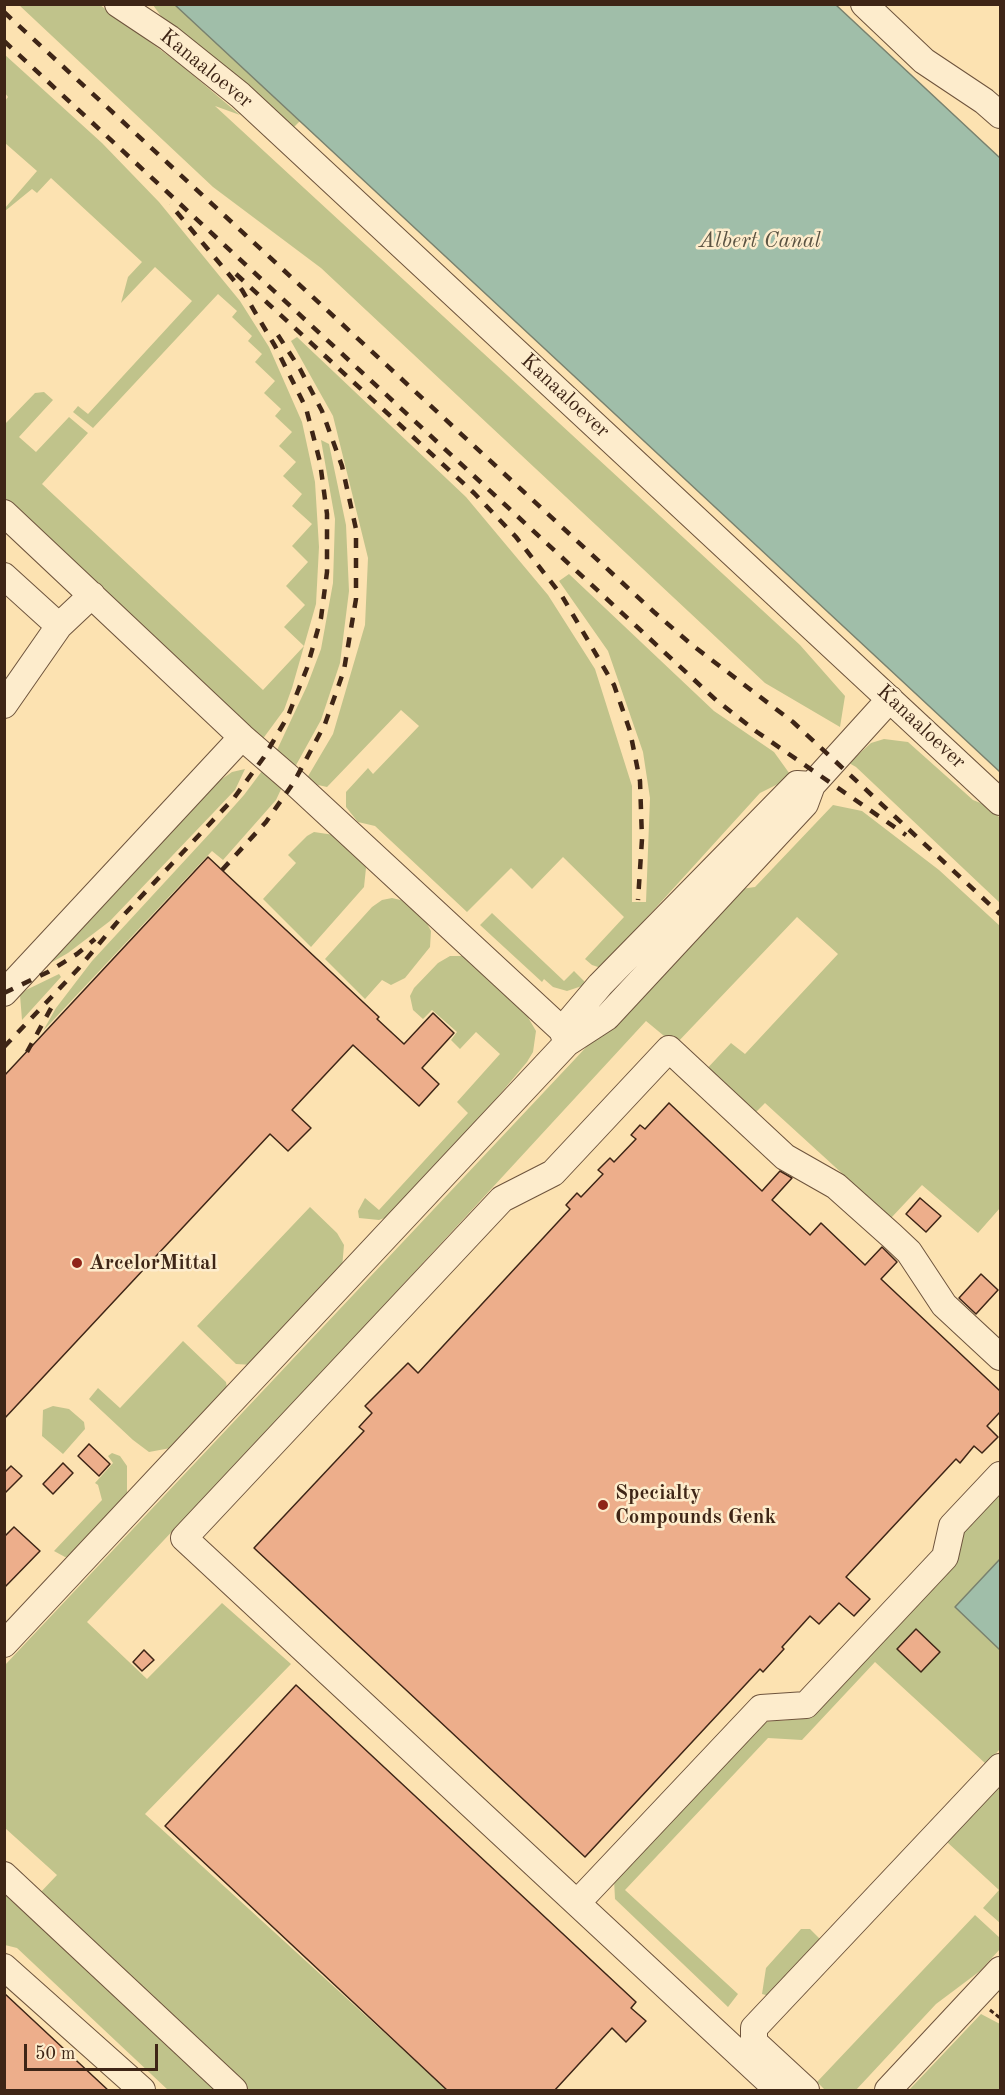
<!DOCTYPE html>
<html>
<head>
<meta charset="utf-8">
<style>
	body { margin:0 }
	#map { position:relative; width:1005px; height:2095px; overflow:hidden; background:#fce2b1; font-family:"Old Standard TT",serif }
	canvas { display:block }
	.frame { position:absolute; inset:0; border:6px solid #3e2516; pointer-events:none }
	.scale { position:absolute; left:24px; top:2044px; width:134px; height:27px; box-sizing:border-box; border:3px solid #3e2516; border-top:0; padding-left:8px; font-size:18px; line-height:21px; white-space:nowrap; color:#3e2516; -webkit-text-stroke:4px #fdeccc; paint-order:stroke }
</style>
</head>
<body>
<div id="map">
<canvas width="1005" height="2095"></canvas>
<div class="frame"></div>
<div class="scale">50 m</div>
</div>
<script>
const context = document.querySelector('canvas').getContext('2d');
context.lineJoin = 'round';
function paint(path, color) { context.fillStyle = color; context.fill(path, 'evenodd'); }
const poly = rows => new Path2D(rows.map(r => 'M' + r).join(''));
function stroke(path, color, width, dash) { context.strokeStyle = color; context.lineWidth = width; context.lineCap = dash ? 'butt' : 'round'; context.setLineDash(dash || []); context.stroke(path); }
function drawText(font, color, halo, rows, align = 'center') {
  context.font = font + ' "Old Standard TT",serif'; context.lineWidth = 5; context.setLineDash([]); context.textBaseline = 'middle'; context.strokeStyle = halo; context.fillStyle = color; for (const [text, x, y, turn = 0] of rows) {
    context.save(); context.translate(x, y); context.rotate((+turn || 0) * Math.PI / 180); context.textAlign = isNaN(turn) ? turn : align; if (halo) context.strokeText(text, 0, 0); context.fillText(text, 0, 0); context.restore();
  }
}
paint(poly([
	[19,5,100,5,181,65,240,115,215,106,800,645,845,696,840,727,765,683,321,268,213,187],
	[153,5,175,5,300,121,292,129,229,70,166,23],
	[4,54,102,143,159,202,240,301,269,347,302,422,315,482,319,547,316,604,292,688,284,710,262,740,5,499,5,424,35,393,44,392,53,400,19,437,36,452,69,417,88,433,42,484,263,690,304,646,284,627,305,605,286,586,308,562,292,546,312,524,292,506,302,494,283,476,296,462,279,446,292,432,275,416,281,409,264,393,275,381,255,362,262,354,248,341,252,336,232,317,237,311,218,294,93,428,73,412,78,406,88,414,192,301,155,267,121,303,128,277,142,262,51,178,37,193,32,189,5,211,5,208,37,171,5,143,5,101,8,97,5,93],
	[297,337,466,497,548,595,595,669,632,786,632,902,646,902,650,798,643,752,608,651,559,581,569,574,714,711,774,752,792,777,760,793,601,968,592,965,585,959,624,917,563,857,532,889,511,868,467,912,375,826,358,822,346,807,346,792,368,768,373,774,419,726,401,710,327,787,318,785,307,778,333,734,365,625,368,558,333,416,291,341],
	[321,440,329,444,346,525,349,591,340,663,321,720,295,767,277,750,307,686,321,649,333,583,335,519],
	[884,739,908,742,973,800,988,806,1000,818,1000,903,856,767,849,763,871,743],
	[245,769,235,790,110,921,68,953,47,965,219,781,232,772],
	[262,771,267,772,283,785,276,800,223,860,212,851,43,1031,56,1008,92,961,211,832,244,795],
	[833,805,862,811,939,870,1000,926,1000,1208,978,1233,922,1185,891,1218,765,1103,750,1118,702,1074,731,1043,745,1054,838,954,797,917,675,1045,646,1021,363,1328,87,1622,147,1679,222,1603,291,1664,145,1814,447,2090,246,2090,38,1895,57,1875,5,1828,5,1665,734,890,755,887],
	[314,832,334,835,362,859,366,868,364,887,311,947,263,899,296,863,288,855,307,836],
	[392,898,405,901,424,918,431,931,430,947,405,978,391,985,382,980,365,999,325,959,372,907,382,900],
	[492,913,564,981,574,971,585,982,582,986,567,991,553,987,544,979,542,982,480,925],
	[450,956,465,956,526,1014,536,1031,533,1052,527,1062,418,1192,393,1215,379,1220,359,1218,358,1211,365,1198,379,1210,468,1113,457,1102,500,1054,476,1032,460,1049,451,1040,457,1032,432,1010,423,1019,413,1010,410,996,414,988,438,963],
	[59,974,61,977,22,1020,20,995,26,990],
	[310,1207,337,1233,344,1245,342,1268,253,1365,236,1364,197,1326],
	[183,1341,226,1382,228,1394,176,1447,149,1452,133,1440,89,1399,98,1388,120,1408],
	[53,1406,69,1409,84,1422,85,1429,63,1454,42,1436,43,1410],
	[112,1453,120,1456,127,1466,127,1496,73,1556,65,1557,54,1551,102,1500,98,1485,95,1483,113,1463,108,1456],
	[1000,1491,1000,1749,986,1764,875,1662,802,1740,768,1738,625,1890,738,1994,728,2007,615,1899,614,1879,762,1722,802,1719,957,1555,962,1531],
	[1000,1784,1000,1923,983,1908,999,1890,947,1842],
	[4,1894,218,2090,168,2090,17,1948,5,1945],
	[975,1915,1000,1938,1000,1949,980,1971,936,2004,856,2090,825,2090,817,2082],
	[801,1929,810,1929,822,1941,770,1996,762,1994,766,1968],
	[981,2014,1000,2024,1000,2090,909,2090]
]), '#c0c38b');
const water = poly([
	[175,5,836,5,1000,158,1000,772,175,5],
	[1000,1559,1000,1650,955,1607,1000,1559]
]);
paint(water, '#a0bea9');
stroke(water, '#79816e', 1.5);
const building = poly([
	[208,857,379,1017,377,1019,404,1044,433,1013,454,1033,422,1068,439,1084,419,1106,353,1045,292,1110,311,1128,288,1151,270,1134,4,1419,4,1076,208,857],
	[669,1103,762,1191,780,1171,792,1178,772,1200,810,1235,821,1223,865,1265,882,1247,897,1262,881,1279,1000,1391,1000,1412,987,1426,998,1437,982,1453,974,1446,960,1463,956,1459,846,1577,870,1599,854,1616,839,1603,819,1624,810,1616,782,1647,784,1649,763,1672,760,1669,585,1857,254,1548,364,1431,359,1427,372,1413,365,1406,408,1363,418,1373,570,1209,566,1205,577,1193,581,1197,603,1174,598,1170,610,1158,614,1162,636,1139,631,1135,640,1125,645,1129,669,1103],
	[920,1198,941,1216,926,1232,906,1214,920,1198],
	[981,1274,998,1290,976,1314,959,1298,981,1274],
	[89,1444,110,1464,99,1476,78,1456,89,1444],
	[63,1463,73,1473,53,1494,43,1484,63,1463],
	[11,1466,22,1476,4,1494,4,1473,11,1466],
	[14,1527,40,1551,4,1588,4,1537,14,1527],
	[916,1629,940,1652,921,1672,897,1649,916,1629],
	[144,1650,154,1660,142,1671,133,1662,144,1650],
	[296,1685,636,2002,631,2008,646,2021,626,2042,612,2028,554,2091,448,2091,165,1826,296,1685],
	[4,1993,109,2091,4,2091,4,1993]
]);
paint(building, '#edae8b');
stroke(building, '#3e2516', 1.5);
const minor = poly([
	[118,4,169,38,240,95,1000,802],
	[864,4,924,61,984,101,1000,115],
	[4,513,242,737,294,782,562,1030],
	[4,576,59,626],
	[4,705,59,626,92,595],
	[4,993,242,737],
	[567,1043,607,1017,805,804,812,785,890,699],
	[4,1644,567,1043,562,1030,600,985,797,784,812,785],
	[4,1875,234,2090],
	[577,1903,761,1708,806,1705,945,1557,952,1526,1000,1475],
	[4,1967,142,2090],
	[778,2090,184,1538,502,1199,553,1173,669,1049,785,1157,836,1186,892,1236,909,1252,944,1305,1000,1357],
	[806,2090,754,2042,754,2028,1000,1767],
	[888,2090,1000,1970]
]);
stroke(minor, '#6e543d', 28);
stroke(poly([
	[990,2010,1000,2018]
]), '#3e2516', 3, [4.5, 3]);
stroke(minor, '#fdeccc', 26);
stroke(poly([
	[4,12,654,612,692,645,793,722,1000,914],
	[4,41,716,700,757,732,906,835],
	[236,274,474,493,516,537,562,596,614,685,630,731,640,781,642,839,638,900],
	[222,870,266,822,294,782,325,724,344,670,356,599,356,529,342,466,322,411,300,369,276,332],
	[4,993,48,972,77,954,95,939],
	[4,1047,78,969,119,920,234,798,264,757,288,716,307,668,321,618,327,572,327,514,320,462,306,408,275,346,242,290,170,204],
	[27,1052,55,1001]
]), '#3e2516', 4.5, [10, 10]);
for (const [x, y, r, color] of [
	[77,1263,6,"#8f2418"],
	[603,1505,6,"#8f2418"]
]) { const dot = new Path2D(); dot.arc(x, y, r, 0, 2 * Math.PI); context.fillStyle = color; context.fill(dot); stroke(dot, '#fdeccc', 2); }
drawText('21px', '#3e2516', '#fdeccc', [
	["Kanaaloever",206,69,39],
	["Kanaaloever",565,396,43],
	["Kanaaloever",921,727,43]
]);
drawText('bold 21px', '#3e2516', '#fdeccc', [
	["ArcelorMittal",89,1263],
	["Specialty",615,1493],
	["Compounds Genk",615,1517]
], 'left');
drawText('italic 22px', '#5b5342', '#fdeccc', [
	["Albert Canal",760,241]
]);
</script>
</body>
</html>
